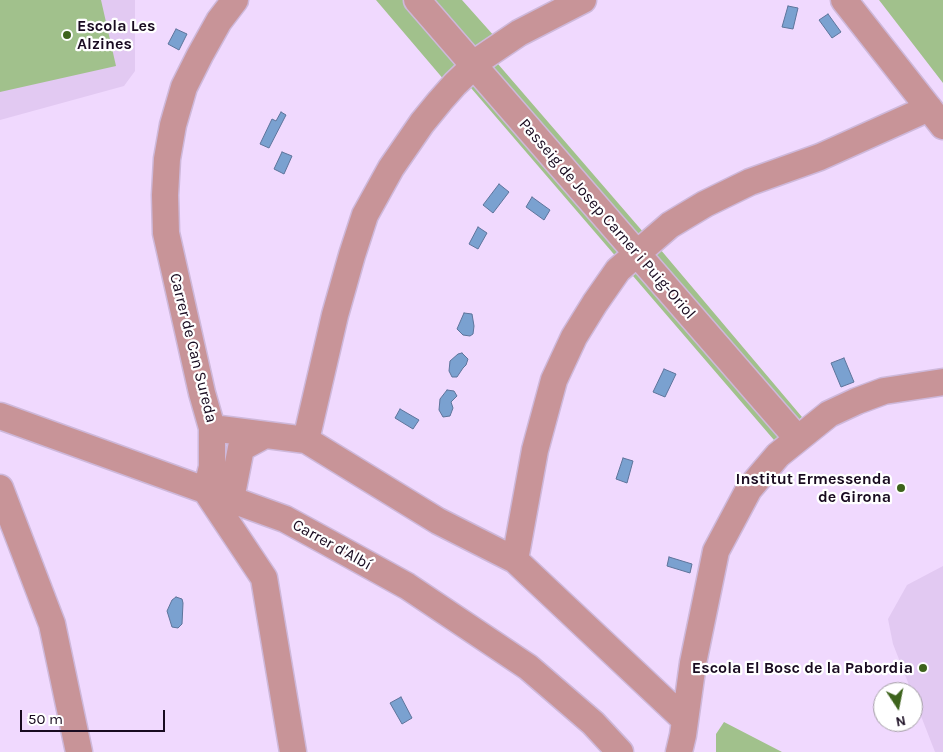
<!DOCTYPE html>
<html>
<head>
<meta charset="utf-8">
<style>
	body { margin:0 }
	#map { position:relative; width:943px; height:752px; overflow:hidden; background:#f0d9fe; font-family:Karla,sans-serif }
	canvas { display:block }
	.north { position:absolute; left:873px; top:682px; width:50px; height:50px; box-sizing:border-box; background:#fff; border:1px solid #a39da6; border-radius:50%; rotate:169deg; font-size:14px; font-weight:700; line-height:20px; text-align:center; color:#190b20 }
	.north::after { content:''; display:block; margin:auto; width:18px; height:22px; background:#3d631c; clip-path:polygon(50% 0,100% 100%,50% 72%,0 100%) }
	.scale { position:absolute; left:20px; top:710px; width:145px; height:22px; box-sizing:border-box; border:2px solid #190b20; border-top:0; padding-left:6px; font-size:15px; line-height:18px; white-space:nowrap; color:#190b20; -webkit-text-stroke:4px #fff; paint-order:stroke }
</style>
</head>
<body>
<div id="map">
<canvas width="943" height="752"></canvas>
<div class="north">N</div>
<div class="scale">50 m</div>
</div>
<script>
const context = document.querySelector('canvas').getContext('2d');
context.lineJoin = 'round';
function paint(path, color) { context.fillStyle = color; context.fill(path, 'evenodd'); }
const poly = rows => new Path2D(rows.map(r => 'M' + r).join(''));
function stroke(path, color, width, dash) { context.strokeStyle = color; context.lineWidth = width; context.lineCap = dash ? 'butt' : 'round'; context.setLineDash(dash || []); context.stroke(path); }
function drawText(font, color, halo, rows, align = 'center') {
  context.font = font + ' Karla,sans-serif'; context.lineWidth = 4.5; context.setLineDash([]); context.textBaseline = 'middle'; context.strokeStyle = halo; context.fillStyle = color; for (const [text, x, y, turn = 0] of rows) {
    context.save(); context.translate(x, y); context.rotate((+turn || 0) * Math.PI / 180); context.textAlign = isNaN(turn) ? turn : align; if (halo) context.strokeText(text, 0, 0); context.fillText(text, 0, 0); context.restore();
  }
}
paint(poly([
	[0,0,135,0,135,71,124,86,0,120],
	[943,566,943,752,935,752,893,644,888,619,907,585]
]), '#e2c9f2');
paint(poly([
	[0,0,101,0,116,66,0,92],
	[376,0,462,0,495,37,445,81],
	[879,0,943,0,943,83],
	[498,64,644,233,618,259,471,88],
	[660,249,802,417,774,440,633,276],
	[724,722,782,752,716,752,716,734]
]), '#a1c18c');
const water = poly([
	[788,6,798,8,793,29,782,27,788,6],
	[828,14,841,32,832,38,819,20,828,14],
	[176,29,187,34,179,50,168,44,176,29],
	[281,112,286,115,269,148,260,144,272,119,276,121,281,112],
	[282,152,292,156,284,174,274,169,282,152],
	[499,184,509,192,493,213,483,205,499,184],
	[532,197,550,210,544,220,526,207,532,197],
	[478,227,487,233,478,249,469,244,478,227],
	[464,313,472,314,474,326,473,334,470,336,463,335,457,329,464,313],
	[462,353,468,359,466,365,463,368,457,377,452,377,449,371,450,361,458,354,462,353],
	[844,358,854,382,841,387,831,363,844,358],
	[664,369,676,374,665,397,653,392,664,369],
	[447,390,454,391,457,396,451,402,453,408,450,416,443,417,439,410,440,399,447,390],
	[400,409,419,420,413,429,395,418,400,409],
	[623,458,633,461,627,483,616,479,623,458],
	[669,557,692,564,690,573,667,566,669,557],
	[176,597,182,599,183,603,182,624,178,628,172,627,167,611,172,600,176,597],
	[401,697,412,718,402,724,390,703,401,697]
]);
paint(water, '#7aa1d0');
stroke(water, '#5d749b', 1);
const minor = poly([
	[235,0,219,21,200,55,184,87,173,125,167,159,165,195,166,233,202,393,212,428,212,467,206,491,264,578,293,752],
	[417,0,797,438],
	[844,0,943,126],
	[0,416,285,519,329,543,407,586,528,667,593,723,620,752],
	[212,428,306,440,438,521,515,560,685,720],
	[306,440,335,315,352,255,365,215,391,168,422,123,440,101,455,84,482,58,519,33,583,0],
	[0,488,52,624,79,752],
	[231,499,241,448,265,435],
	[515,560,535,450,554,380,574,337,595,303,618,270,670,225,705,204,750,182,820,157,929,108],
	[679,752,683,735,693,663,716,551,749,489,778,455,829,414,857,401,884,391,943,382]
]);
stroke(minor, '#ceb8da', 29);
stroke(minor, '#c89498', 26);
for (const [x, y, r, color] of [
	[67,35,5,"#3d631c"],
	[901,488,5,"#3d631c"],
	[923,668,5,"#3d631c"]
]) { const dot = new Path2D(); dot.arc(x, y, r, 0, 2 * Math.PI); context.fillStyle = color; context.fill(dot); stroke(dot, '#fff', 2); }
drawText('bold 16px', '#190b20', '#fff', [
	["Escola Les",77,26,"left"],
	["Alzines",77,44,"left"],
	["Institut Ermessenda",891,479],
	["de Girona",891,497],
	["Escola El Bosc de la Pabordia",913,668]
], 'right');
drawText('16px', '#190b20', '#fff', [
	["Passeig de Josep Carner i Puig-Oriol",607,219,49],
	["Carrer de Can Sureda",193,348,76],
	["Carrer d'Albí",332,545,29]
]);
</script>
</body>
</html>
